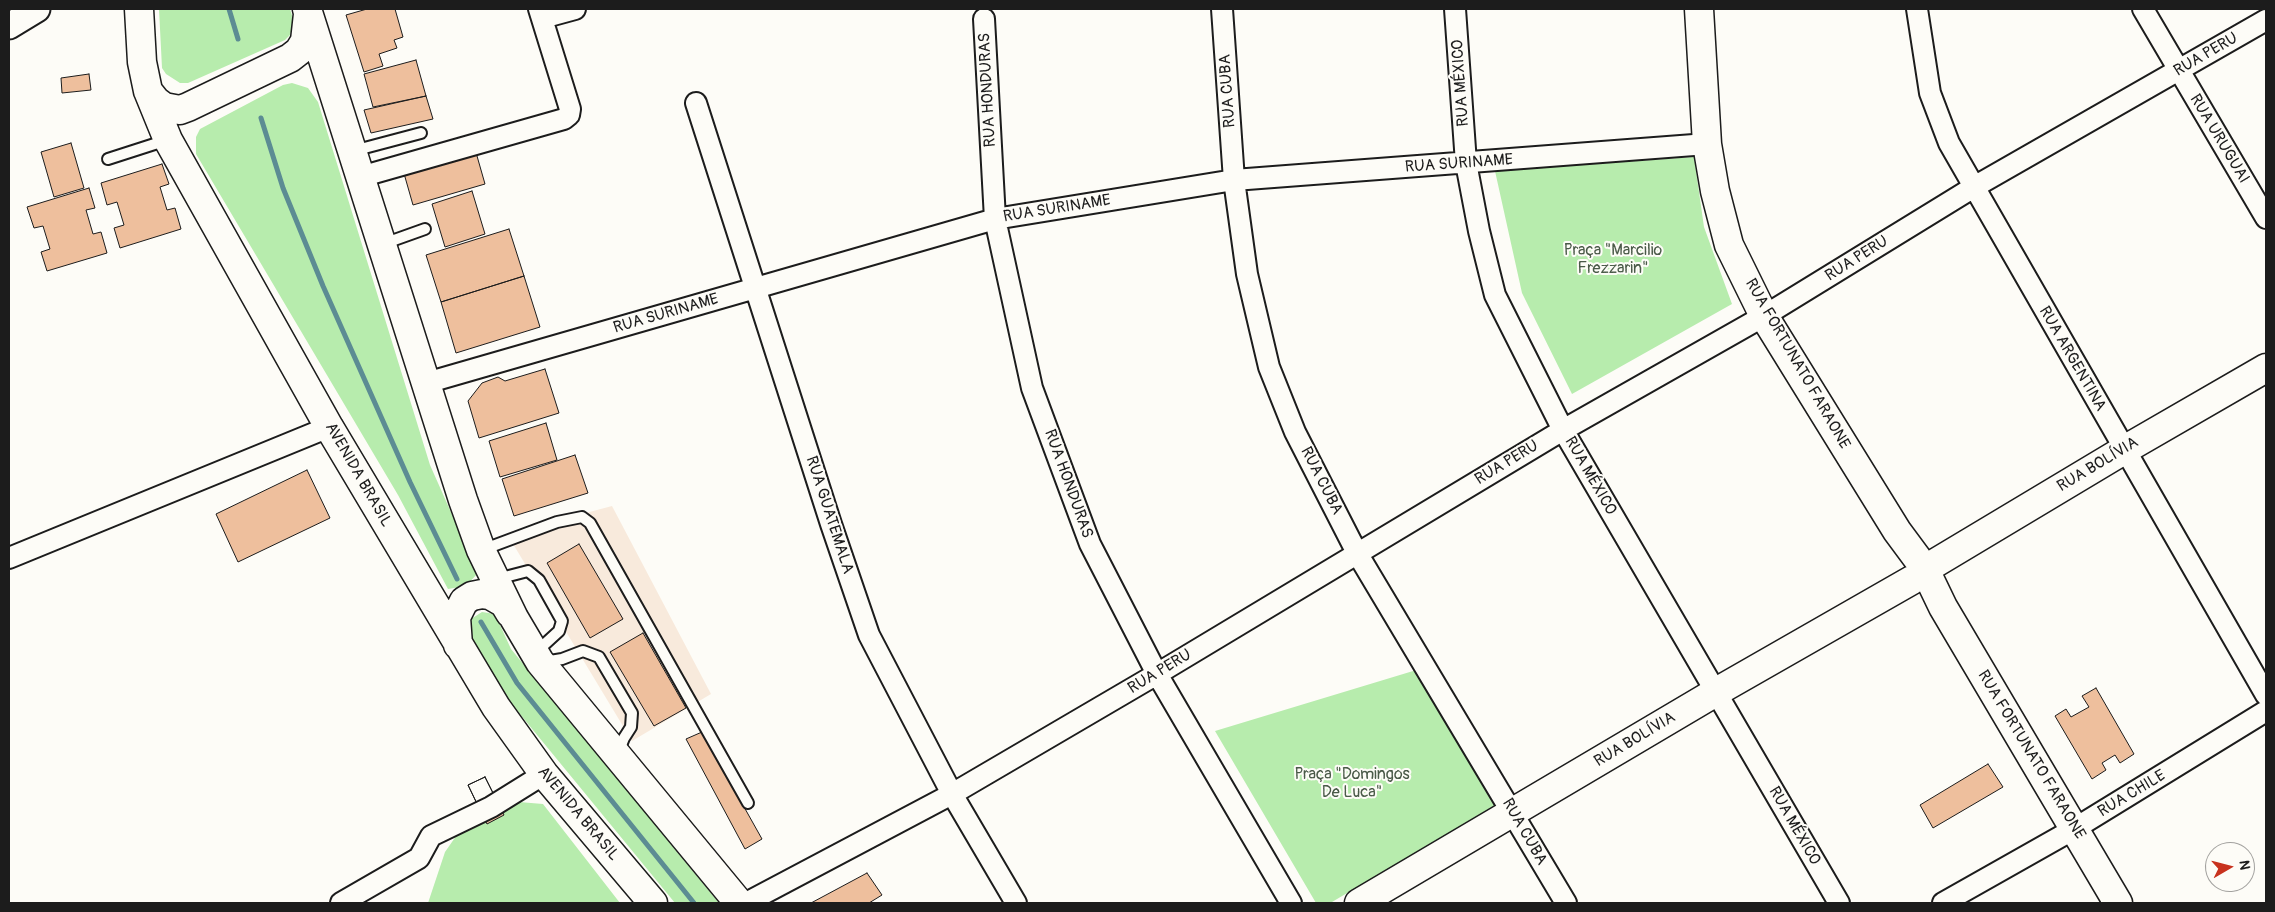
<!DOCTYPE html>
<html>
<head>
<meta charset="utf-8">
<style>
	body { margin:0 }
	#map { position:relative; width:2275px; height:912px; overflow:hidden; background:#fdfcf7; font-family:Pangolin,sans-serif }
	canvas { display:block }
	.frame { position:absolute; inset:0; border:10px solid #1c1c1c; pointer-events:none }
	.north { position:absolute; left:2205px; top:842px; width:50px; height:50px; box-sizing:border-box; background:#fdfcf7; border:1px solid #a3a29f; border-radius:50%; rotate:82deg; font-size:14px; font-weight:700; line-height:20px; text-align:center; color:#1c1c1c }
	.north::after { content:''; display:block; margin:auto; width:18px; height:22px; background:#c8321e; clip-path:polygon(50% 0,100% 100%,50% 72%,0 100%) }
</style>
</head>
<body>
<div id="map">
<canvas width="2275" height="912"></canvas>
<div class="frame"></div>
<div class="north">N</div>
</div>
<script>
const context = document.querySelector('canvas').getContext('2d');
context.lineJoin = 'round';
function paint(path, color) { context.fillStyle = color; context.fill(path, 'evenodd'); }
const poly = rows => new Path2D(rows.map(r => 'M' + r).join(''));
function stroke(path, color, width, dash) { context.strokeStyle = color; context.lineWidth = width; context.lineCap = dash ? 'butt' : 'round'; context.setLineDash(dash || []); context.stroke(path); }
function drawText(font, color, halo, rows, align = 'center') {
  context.font = font + ' Pangolin,sans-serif'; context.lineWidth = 4; context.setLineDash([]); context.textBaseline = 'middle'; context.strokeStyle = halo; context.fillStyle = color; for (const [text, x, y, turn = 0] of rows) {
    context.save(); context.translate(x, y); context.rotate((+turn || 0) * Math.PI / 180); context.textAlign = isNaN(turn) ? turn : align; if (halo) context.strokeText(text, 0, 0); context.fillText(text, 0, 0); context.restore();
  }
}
paint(poly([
	[612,506,711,694,632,741,507,534]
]), '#f8eadc');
paint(poly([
	[159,9,290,9,294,22,290,35,285,40,188,83,180,83,166,74,162,68],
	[292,83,308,88,318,102,430,465,478,573,466,586,448,589,398,495,196,154,196,137,200,129,283,85],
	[1694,157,1704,227,1732,304,1572,394,1522,293,1495,171],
	[482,612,495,614,511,649,719,903,675,903,510,702,467,631,471,619],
	[1423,668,1497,800,1494,806,1332,902,1316,903,1215,731],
	[519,802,543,804,620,903,428,903,445,852,461,829]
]), '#b7ecad');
stroke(poly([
	[229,9,238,39],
	[261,118,283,188,323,286,410,482,457,579],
	[481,622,517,683,694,903]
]), '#5c8c93', 5);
const building = poly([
	[367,9,395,9,403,37,394,40,397,48,379,54,383,66,364,72,346,15,367,9],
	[416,60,426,96,373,107,364,74,416,60],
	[89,74,91,90,62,93,61,78,89,74],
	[426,96,433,119,371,133,364,110,426,96],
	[71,143,84,188,54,197,41,152,71,143],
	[475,149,485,184,413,205,403,170,475,149],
	[162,164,169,184,160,187,167,210,175,208,181,229,120,248,114,228,124,225,117,202,107,205,101,183,162,164],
	[89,188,95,208,86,210,93,234,101,232,107,253,47,271,41,252,50,249,43,226,34,228,27,207,89,188],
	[472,191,485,234,445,247,432,204,472,191],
	[509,229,524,276,441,302,426,255,509,229],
	[524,276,540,327,456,353,441,302,524,276],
	[545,369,559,413,479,438,468,401,482,383,498,377,505,381,545,369],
	[546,423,557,460,500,477,489,441,546,423],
	[575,455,588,493,514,516,502,479,575,455],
	[307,470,330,518,238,562,216,514,307,470],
	[579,544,623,619,590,638,547,563,579,544],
	[643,633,686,708,654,726,610,652,643,633],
	[2096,688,2134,754,2120,763,2115,755,2102,763,2106,770,2092,779,2055,716,2066,709,2071,717,2089,707,2082,696,2096,688],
	[702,732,762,839,745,849,686,739,702,732],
	[1988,764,2003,787,1933,828,1920,805,1988,764],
	[485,777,504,815,487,824,468,785,485,777],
	[485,777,495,797,478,806,468,785,485,777],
	[867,873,882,895,869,903,811,903,867,873]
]);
paint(building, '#eebf9d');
stroke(building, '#1c1c1c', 1);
const service = poly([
	[353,151,421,133],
	[108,159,167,140],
	[383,244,425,229],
	[482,550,557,522,582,517,590,523,748,803],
	[497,579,528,571,539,580,562,621,559,631,535,653],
	[544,662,562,659,583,651,599,657,632,713,631,727,624,738,618,753]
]);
const minor = poly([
	[1222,9,1234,180,1247,274,1269,367,1295,432,1357,553,1566,903],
	[1455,9,1466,163,1479,231,1495,295,1563,430,1839,903],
	[1917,9,1930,93,1949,143,2266,695],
	[2143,9,2266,218],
	[542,18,575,9],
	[984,19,995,219,1032,388,1090,544,1157,674,1291,903],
	[696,103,831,524,869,635,952,794,1016,903],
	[360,177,564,119,569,115,570,109,539,9],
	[426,383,995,219,1234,180,1707,144],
	[9,558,329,427],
	[341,903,419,858,431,836,491,807,544,774],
	[746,903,952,794,1157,674,1563,430,1764,316,1974,187,2266,20],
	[1943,903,2074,829,2266,711]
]);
const tertiary = poly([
	[9,26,37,9]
]);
const secondary = poly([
	[1699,9,1707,144,1715,191,1729,245,1764,316,1897,531,1917,558],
	[1932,565,2124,450,2266,368],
	[1930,580,1943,607,2118,903],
	[1359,903,1716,692,1912,580]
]);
const primary = poly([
	[139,9,142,62,148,91,168,140,329,427,496,707,544,774,653,903],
	[307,9,463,500,481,550,514,618,540,662,739,903],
	[148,91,156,101,164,107,180,110,188,107,290,58,299,51,305,41,308,14],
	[458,645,456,617,464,601,472,596,482,594,490,595,504,603,510,613]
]);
stroke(service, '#1c1c1c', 14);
stroke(minor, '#1c1c1c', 24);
stroke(tertiary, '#1c1c1c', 29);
stroke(secondary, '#1c1c1c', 31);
stroke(primary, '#1c1c1c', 31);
stroke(service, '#fdfcf7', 10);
stroke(minor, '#fdfcf7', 20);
stroke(tertiary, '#fdfcf7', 25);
stroke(secondary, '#fdfcf7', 28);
stroke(primary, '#fdfcf7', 28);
drawText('16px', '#1c1c1c', '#fdfcf7', [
	["RUA PERU",2206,55,-30],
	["RUA MÉXICO",1461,83,-94],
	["RUA HONDURAS",988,90,-93],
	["RUA CUBA",1228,91,-94],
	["RUA URUGUAI",2219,139,59],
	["RUA SURINAME",1459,164,-4],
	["RUA SURINAME",1057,209,-9],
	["RUA PERU",1857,259,-32],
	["RUA SURINAME",666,314,-16],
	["RUA ARGENTINA",2072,359,60],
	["RUA FORTUNATO FARAONE",1797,364,60],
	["RUA PERU",1507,463,-31],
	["RUA BOLÍVIA",2098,465,-31],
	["AVENIDA BRASIL",358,475,60],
	["RUA MÉXICO",1590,476,60],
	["RUA CUBA",1321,481,63],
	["RUA HONDURAS",1068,484,70],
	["RUA GUATEMALA",829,515,72],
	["RUA PERU",1160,672,-31],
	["RUA BOLÍVIA",1635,740,-31],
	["RUA FORTUNATO FARAONE",2031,755,59],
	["RUA CHILE",2132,794,-31],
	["AVENIDA BRASIL",578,814,50],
	["RUA MÉXICO",1794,826,60],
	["RUA CUBA",1524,832,60]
]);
drawText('16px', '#4a5a48', '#fdfcf7', [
	["Praça \"Marcilio",1613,251],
	["Frezzarin\"",1613,269],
	["Praça \"Domingos",1352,775],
	["De Luca\"",1352,793]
]);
</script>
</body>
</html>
